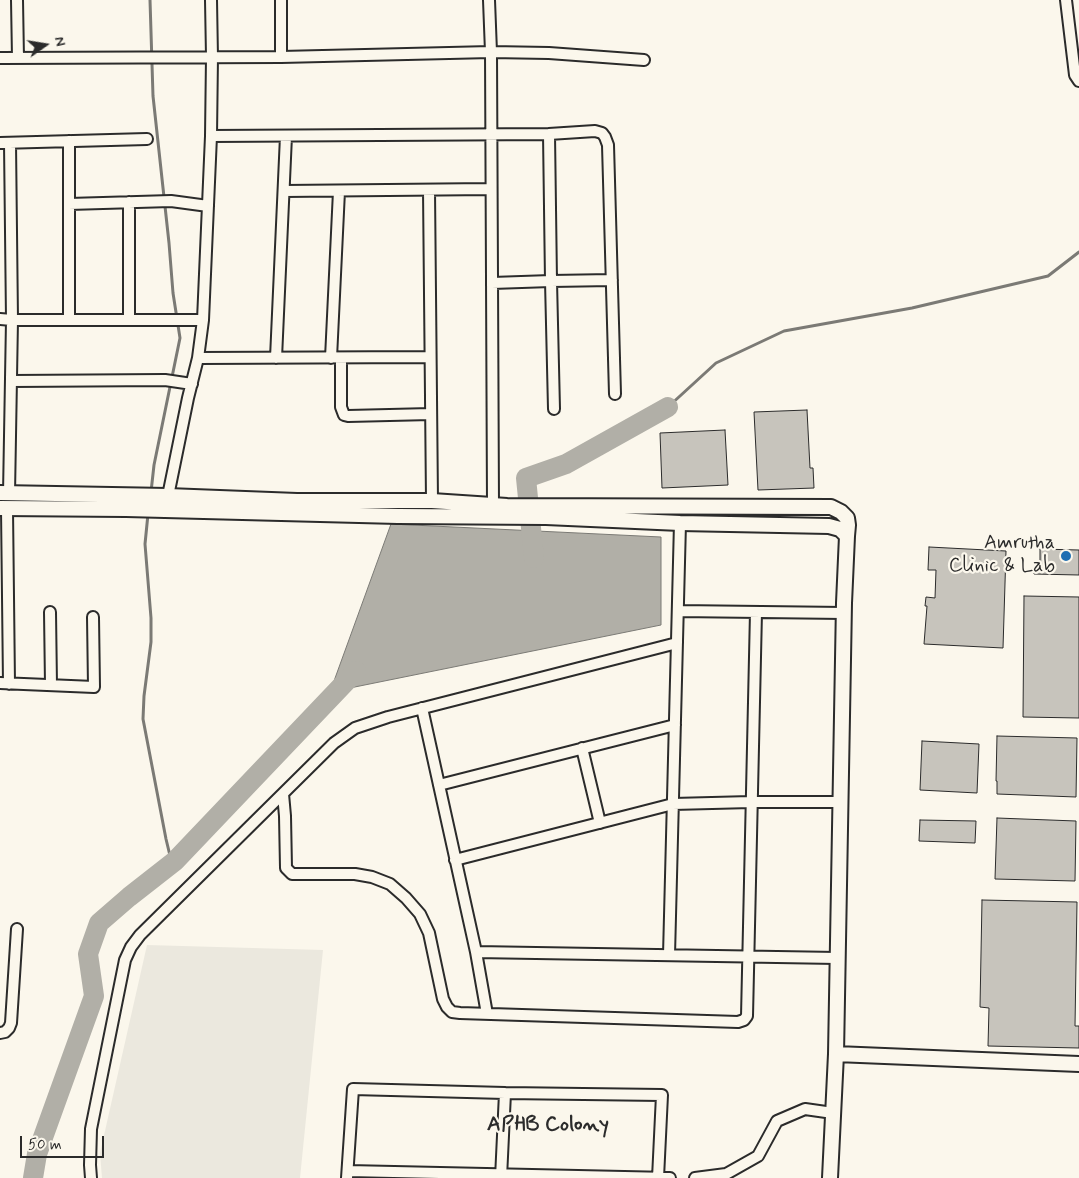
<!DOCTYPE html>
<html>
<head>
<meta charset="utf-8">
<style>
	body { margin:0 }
	#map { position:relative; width:1079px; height:1178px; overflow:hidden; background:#fbf7ec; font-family:Mynerve,sans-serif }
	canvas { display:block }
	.north { position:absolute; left:20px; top:20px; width:50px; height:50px; -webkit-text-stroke:4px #fbf7ec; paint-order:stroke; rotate:77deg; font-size:14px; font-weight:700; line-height:20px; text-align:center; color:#2b2b2b }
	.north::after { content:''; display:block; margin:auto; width:18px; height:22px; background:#2b2b2b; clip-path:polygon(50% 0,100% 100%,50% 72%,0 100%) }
	.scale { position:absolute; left:20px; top:1136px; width:84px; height:22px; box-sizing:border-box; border:2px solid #2b2b2b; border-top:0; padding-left:6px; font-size:15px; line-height:18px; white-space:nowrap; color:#2b2b2b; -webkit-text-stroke:4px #fbf7ec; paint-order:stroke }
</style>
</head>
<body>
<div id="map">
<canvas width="1079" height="1178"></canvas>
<div class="north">N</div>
<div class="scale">50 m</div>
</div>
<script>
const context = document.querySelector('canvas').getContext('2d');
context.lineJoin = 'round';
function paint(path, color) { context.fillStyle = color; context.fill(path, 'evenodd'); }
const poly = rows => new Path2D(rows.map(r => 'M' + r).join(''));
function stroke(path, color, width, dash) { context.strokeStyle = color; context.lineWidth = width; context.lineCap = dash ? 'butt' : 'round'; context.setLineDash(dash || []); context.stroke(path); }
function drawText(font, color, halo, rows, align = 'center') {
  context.font = font + ' Mynerve,sans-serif'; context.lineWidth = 4.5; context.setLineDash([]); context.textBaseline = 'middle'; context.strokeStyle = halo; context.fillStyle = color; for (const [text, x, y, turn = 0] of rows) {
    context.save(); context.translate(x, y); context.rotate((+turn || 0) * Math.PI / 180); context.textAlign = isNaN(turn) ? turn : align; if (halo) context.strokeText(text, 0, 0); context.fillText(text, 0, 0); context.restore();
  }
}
paint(poly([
	[147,945,323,950,300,1178,102,1178,100,1153]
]), '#ebe8de');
const water = poly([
	[391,524,661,537,661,625,330,692,391,524]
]);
paint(water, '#b1afa7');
stroke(water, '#7b7a75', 1);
stroke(poly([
	[150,0,153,96,169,243,173,293,180,338,154,465,151,492],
	[668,407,716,363,784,331,912,308,1048,276,1079,252],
	[148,514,145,544,151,618,151,642,144,696,143,719,166,839,172,864]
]), '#7b7a75', 3);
stroke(poly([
	[534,558,526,478,566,464,668,407],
	[33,1178,37,1154,94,996,88,954,99,923,129,897,175,861,356,671]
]), '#b1afa7', 20);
const building = poly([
	[807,410,810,468,813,468,814,488,758,490,754,412,807,410],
	[725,430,728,485,662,488,660,433,725,430],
	[929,547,1006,551,1003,648,924,644,927,606,925,606,926,597,935,598,936,570,928,570,929,547],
	[1040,549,1079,550,1079,575,1034,574,1034,566,1040,566,1040,549],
	[1024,596,1079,597,1079,718,1023,717,1024,596],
	[997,736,1077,738,1076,797,997,794,997,781,996,781,997,736],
	[922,741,979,744,977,793,920,790,922,741],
	[997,818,1076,821,1075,881,995,879,997,818],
	[920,820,976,821,975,843,919,841,920,820],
	[982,900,1077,902,1075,1026,1079,1026,1079,1048,988,1046,989,1008,980,1007,982,900]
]);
paint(building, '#c7c4bc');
stroke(building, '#2b2b2b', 1);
const street = poly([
	[17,0,18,58],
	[489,0,491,52,493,505],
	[1066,0,1075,75,1079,81],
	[281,57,281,0],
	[0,58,281,57,491,52,549,53,644,60],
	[549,134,595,131,602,133,605,137,608,145,615,394],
	[211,136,549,134,551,281,492,283],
	[0,143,147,139],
	[10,143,12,320,203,320],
	[429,190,432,501],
	[284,191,491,189],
	[69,204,171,201,208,206],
	[0,319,12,320,9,494],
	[69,320,69,141],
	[129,320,129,202],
	[198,358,430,357],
	[276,358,286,136],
	[331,358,339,191],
	[341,358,341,407,344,415,348,416,431,414],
	[11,381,165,380,192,384],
	[554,409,551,281,612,280],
	[168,503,168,496,188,398,198,358,203,320,211,136,212,57,211,0],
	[7,509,9,684],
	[678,611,844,613],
	[50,612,51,685],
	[0,683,94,687,93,617],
	[422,708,476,952,487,1014],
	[582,748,600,823],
	[439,785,675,725],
	[283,794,285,816,286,868,292,874,355,874,372,877,390,884,406,898,420,914,429,933,443,999,447,1007,452,1012,460,1013,738,1022,744,1020,747,1016,756,612],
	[455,860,673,804,751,802,840,802],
	[476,952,837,958],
	[669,955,680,523],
	[0,1033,5,1032,9,1028,11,1023,17,929],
	[505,1093,662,1095,658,1178],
	[348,1171,670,1178],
	[91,1178,90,1165,91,1129,125,960,131,947,140,935,334,743,355,728,388,717,677,643],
	[347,1178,353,1089,505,1093,501,1178],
	[695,1178,726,1174,758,1156,777,1121,805,1109,833,1113]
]);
const secondary = poly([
	[0,493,168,496,297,501,432,501,507,506,831,507,841,512,847,518,848,525,847,536,844,603,836,1054,1079,1064],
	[0,508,126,509,398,516,546,517,680,523,829,526,840,529,847,536],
	[830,1178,836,1054]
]);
stroke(street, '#2b2b2b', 14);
stroke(secondary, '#2b2b2b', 18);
stroke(street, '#fbf7ec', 10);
stroke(secondary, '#fbf7ec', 14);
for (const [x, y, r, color] of [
	[1066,556,6,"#1f6fb2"]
]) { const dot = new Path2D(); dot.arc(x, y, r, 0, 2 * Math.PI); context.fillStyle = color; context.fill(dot); stroke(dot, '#fbf7ec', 2); }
drawText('20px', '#2b2b2b', '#fbf7ec', [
	["Amrutha",1055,544],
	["Clinic & Lab",1055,567]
], 'right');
drawText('bold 21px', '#2b2b2b', '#fbf7ec', [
	["APHB Colony",548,1126]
]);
</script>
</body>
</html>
